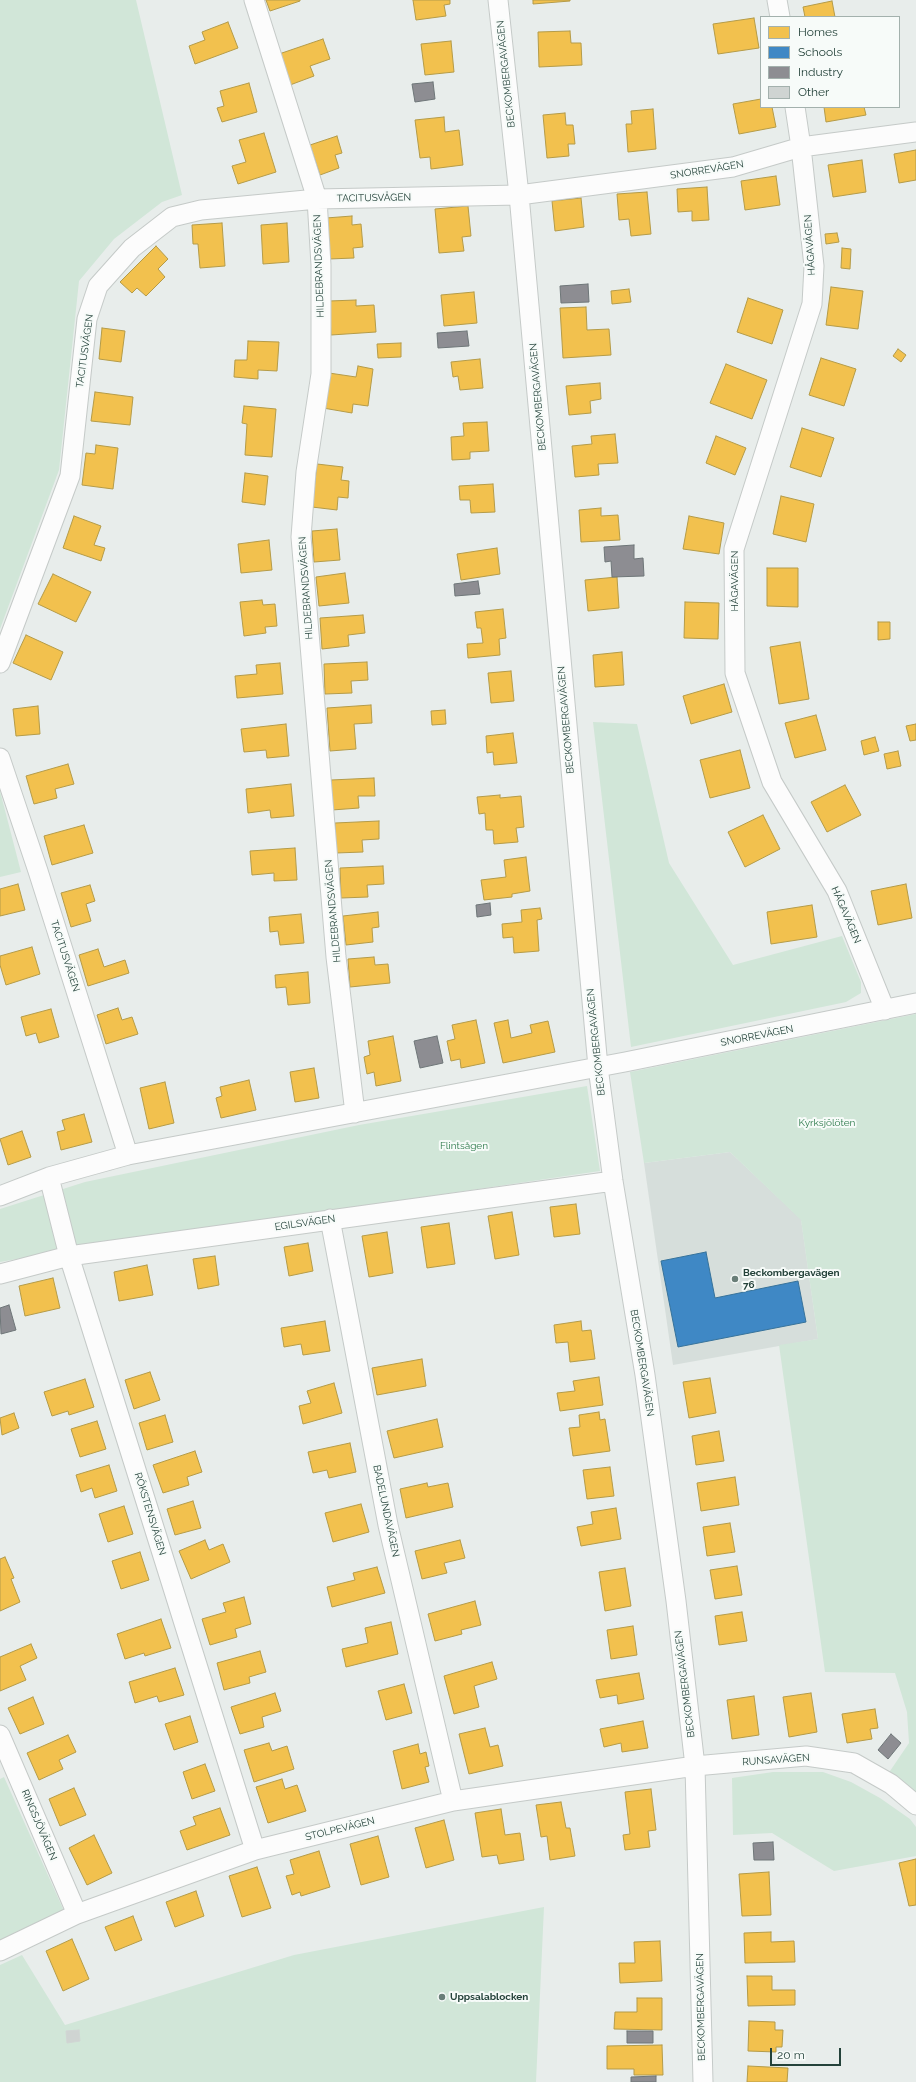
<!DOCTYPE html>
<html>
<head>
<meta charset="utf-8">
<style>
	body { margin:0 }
	#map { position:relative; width:916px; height:2082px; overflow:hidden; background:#e8edeb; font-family:Raleway,sans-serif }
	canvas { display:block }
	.legend { position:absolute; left:760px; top:16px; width:140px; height:92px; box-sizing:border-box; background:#f7fbf9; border:1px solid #a3b1ad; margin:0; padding:5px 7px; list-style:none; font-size:12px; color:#24423a }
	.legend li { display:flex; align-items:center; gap:8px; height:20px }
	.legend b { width:20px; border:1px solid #a3b1ad }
	.scale { position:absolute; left:770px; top:2048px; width:71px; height:18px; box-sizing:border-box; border:2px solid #24423a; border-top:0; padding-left:5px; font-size:12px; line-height:14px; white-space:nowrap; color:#24423a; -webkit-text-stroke:3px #f7fbf9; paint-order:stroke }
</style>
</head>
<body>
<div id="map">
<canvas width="916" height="2082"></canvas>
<ul class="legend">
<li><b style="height:11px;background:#f2c14e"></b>Homes</li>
<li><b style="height:11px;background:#3f88c5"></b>Schools</li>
<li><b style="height:11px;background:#8d8d92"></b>Industry</li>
<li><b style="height:11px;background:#cfd4d2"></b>Other</li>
</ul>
<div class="scale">20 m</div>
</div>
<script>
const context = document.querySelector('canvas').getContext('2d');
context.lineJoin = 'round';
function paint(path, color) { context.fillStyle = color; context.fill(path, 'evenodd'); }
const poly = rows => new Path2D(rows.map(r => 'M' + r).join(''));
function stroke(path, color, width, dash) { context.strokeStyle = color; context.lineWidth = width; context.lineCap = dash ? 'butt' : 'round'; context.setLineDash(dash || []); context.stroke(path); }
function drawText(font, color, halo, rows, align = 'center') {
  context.font = font + ' Raleway,sans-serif'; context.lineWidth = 4; context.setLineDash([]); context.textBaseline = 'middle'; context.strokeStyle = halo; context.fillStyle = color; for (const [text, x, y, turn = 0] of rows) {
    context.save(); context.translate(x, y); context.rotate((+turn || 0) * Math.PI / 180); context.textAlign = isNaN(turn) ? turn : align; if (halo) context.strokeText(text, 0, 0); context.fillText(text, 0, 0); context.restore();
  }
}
paint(poly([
	[730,1152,801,1219,818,1339,673,1365,644,1163]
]), '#d6dedb');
paint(poly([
	[0,0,136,0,182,195,162,202,114,239,79,281,59,470,0,629],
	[593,722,637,724,669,863,733,965,842,936,861,982,861,993,846,1002,631,1047],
	[0,791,21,872,0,877],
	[916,1014,916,1795,888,1774,909,1743,907,1712,895,1673,825,1672,779,1345,818,1339,801,1220,730,1152,644,1163,630,1072],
	[587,1086,600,1171,79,1248,0,1262,0,1209,85,1182,359,1125],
	[773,1772,823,1772,851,1782,880,1798,910,1819,916,1827,916,1856,834,1871,772,1833,733,1835,732,1778],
	[4,1777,64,1911,0,1941,0,1779],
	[544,1907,536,2082,0,2082,0,1965,22,1955,65,2025,294,1955]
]), '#d1e6d8');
const homes = poly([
	[266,0,300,0,300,1,270,11,266,0],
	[413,0,450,0,450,4,444,5,446,16,416,20,413,0],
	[533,0,570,0,570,1,533,4,533,0],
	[832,1,835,17,805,17,803,7,832,1],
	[754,18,759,48,718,54,713,24,754,18],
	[228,22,238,48,195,64,189,46,205,40,202,32,228,22],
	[570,31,571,43,581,43,582,65,539,67,538,32,570,31],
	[323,39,330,59,310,66,314,76,290,85,279,54,323,39],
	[451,41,454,72,425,75,421,44,451,41],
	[249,83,257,112,222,122,217,108,224,106,220,91,249,83],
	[761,99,761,107,772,107,776,127,739,134,733,104,761,99],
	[824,107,864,107,866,115,826,122,824,107],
	[653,109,656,149,628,152,626,124,632,124,631,111,653,109],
	[565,113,566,125,573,125,575,144,568,144,569,156,547,158,543,115,565,113],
	[444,117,445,132,459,130,463,165,431,169,430,157,420,158,415,120,444,117],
	[264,133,276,172,238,184,232,166,246,162,239,140,264,133],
	[337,136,342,153,335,155,339,168,320,175,310,145,337,136],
	[916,150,916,180,899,183,894,154,916,150],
	[862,160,866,192,833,197,828,165,862,160],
	[776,176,780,205,745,210,741,181,776,176],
	[707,187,709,220,692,221,692,211,678,212,677,189,707,187],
	[647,192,651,234,631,236,629,219,619,220,617,194,647,192],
	[581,198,584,227,555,231,552,201,581,198],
	[468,206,471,236,462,237,464,251,439,253,435,209,468,206],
	[352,216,352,225,361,224,363,247,353,248,354,258,329,259,326,218,352,216],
	[222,223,225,266,200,268,198,244,193,244,192,225,222,223],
	[287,223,289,262,263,264,261,225,287,223],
	[837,233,839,242,826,244,825,234,837,233],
	[156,246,168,259,158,269,165,277,146,296,137,288,132,293,120,282,156,246],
	[842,248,851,249,850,269,841,268,842,248],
	[831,287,863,291,858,329,826,325,831,287],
	[629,289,631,302,612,304,611,291,629,289],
	[474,292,477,323,444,326,441,295,474,292],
	[748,298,783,310,772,344,737,332,748,298],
	[356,300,356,306,374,305,376,332,331,335,329,301,356,300],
	[586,307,587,330,609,329,611,355,563,358,560,308,586,307],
	[102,328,125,331,121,362,99,359,102,328],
	[248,341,279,342,277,371,258,370,258,379,234,377,235,360,247,360,248,341],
	[401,343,401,357,378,358,377,344,401,343],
	[898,349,906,355,901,362,893,356,898,349],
	[821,358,856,369,844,406,809,395,821,358],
	[480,359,483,388,460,390,458,376,453,377,451,362,480,359],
	[726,364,767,380,752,419,710,403,726,364],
	[358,366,373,369,368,406,353,404,352,413,323,408,329,373,356,377,358,366],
	[600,383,601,399,590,401,591,413,569,415,566,386,600,383],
	[95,392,133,397,130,425,91,421,95,392],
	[244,406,276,409,272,457,245,455,247,424,242,423,244,406],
	[487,422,489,451,470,452,470,459,452,460,451,437,464,436,463,423,487,422],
	[802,428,834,438,821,477,790,467,802,428],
	[615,434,618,463,598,464,599,475,575,477,572,446,592,444,591,436,615,434],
	[716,436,746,448,735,475,706,463,716,436],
	[96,445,118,448,113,489,82,485,86,453,95,454,96,445],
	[317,464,343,467,341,480,349,481,348,498,338,497,337,510,312,507,317,464],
	[245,473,268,476,265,505,242,502,245,473],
	[493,484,495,512,471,513,470,500,460,500,459,486,493,484],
	[781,496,814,504,806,542,773,534,781,496],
	[601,508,601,516,618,515,620,540,581,542,579,510,601,508],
	[74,516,101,526,94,545,105,548,101,561,63,548,74,516],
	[689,516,724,523,719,554,683,549,689,516],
	[337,529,340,560,314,562,312,531,337,529],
	[269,540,272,570,241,573,238,544,269,540],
	[497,548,500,574,461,580,457,554,497,548],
	[767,568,798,568,798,607,767,606,767,568],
	[345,573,349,603,319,606,316,577,345,573],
	[53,574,91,592,76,622,38,604,53,574],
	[617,577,619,608,588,611,585,580,617,577],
	[262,600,263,605,275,604,277,626,265,627,266,633,244,636,240,602,262,600],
	[685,602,719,603,718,639,684,638,685,602],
	[503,609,506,638,499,639,500,655,468,658,467,644,483,643,481,628,477,628,475,612,503,609],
	[363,615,365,633,348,635,349,646,322,649,320,618,363,615],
	[878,622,890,622,890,639,878,640,878,622],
	[26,635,63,652,51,680,13,663,26,635],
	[800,642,809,699,779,704,770,647,800,642],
	[622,652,624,685,595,687,593,655,622,652],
	[367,662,368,680,351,681,352,693,325,694,324,664,367,662],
	[280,663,283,694,237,698,235,676,257,674,256,665,280,663],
	[511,671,514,701,491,703,488,673,511,671],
	[724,684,732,712,691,724,683,696,724,684],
	[371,705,372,723,354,724,356,749,330,751,327,708,371,705],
	[38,706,40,734,16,736,13,709,38,706],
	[445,710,446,724,432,725,431,711,445,710],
	[816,715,826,750,795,758,785,723,816,715],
	[286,724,289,756,267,758,266,750,244,752,241,729,286,724],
	[916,724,916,740,910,741,906,726,916,724],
	[513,733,517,763,494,765,493,752,487,753,486,736,513,733],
	[875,737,879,751,864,755,861,741,875,737],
	[740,750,750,788,710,798,700,760,740,750],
	[898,751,901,766,887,769,884,754,898,751],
	[68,764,74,784,55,789,57,798,34,804,26,776,68,764],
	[374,778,375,796,358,796,359,808,332,810,331,780,374,778],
	[291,784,294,816,271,818,270,810,248,813,246,789,291,784],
	[845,785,861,815,827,832,811,802,845,785],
	[500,795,500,798,521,796,524,827,516,828,518,842,494,844,493,830,486,830,485,813,479,814,477,797,500,795],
	[763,815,780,849,745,867,728,832,763,815],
	[379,821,379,839,362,840,363,852,336,853,335,823,379,821],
	[84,825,93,853,52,865,44,836,84,825],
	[295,848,297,880,274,881,274,873,252,875,250,851,295,848],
	[526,857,530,891,512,894,512,897,484,900,481,880,506,877,504,860,526,857],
	[383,866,384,884,367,885,368,897,341,898,340,868,383,866],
	[18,884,25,910,0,916,0,889,18,884],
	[906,884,912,918,878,925,871,891,906,884],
	[90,885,95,901,86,904,91,921,71,927,61,893,90,885],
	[812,905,817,937,771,944,767,912,812,905],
	[540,908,542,919,537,920,539,951,514,953,513,937,503,938,502,924,522,922,521,910,540,908],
	[378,912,379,927,372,928,373,942,346,945,343,916,378,912],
	[301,914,304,943,280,945,278,931,270,932,269,917,301,914],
	[32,947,40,974,6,985,0,965,0,956,32,947],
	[98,949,104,967,125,960,129,973,88,986,79,955,98,949],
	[374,957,375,965,388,964,390,983,350,987,348,959,374,957],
	[308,972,310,1003,288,1005,286,987,276,988,275,975,308,972],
	[118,1008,122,1020,132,1017,138,1034,106,1044,97,1015,118,1008],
	[51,1009,59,1037,39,1043,36,1033,26,1036,21,1017,51,1009],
	[476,1020,485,1063,461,1068,460,1059,451,1061,447,1041,455,1039,452,1025,476,1020],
	[508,1020,511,1038,532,1033,530,1025,548,1021,555,1052,503,1063,494,1023,508,1020],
	[393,1036,401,1081,376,1086,374,1072,367,1074,364,1057,370,1055,368,1041,393,1036],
	[314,1068,319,1098,295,1102,290,1072,314,1068],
	[249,1080,256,1110,221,1118,216,1098,222,1096,220,1087,249,1080],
	[165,1082,174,1123,149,1129,140,1088,165,1082],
	[84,1114,92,1142,61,1150,57,1132,65,1130,62,1120,84,1114],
	[22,1131,31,1157,8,1165,0,1139,22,1131],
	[576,1204,580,1234,554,1237,550,1207,576,1204],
	[512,1212,519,1255,495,1259,488,1216,512,1212],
	[449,1223,455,1264,427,1268,421,1227,449,1223],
	[387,1232,393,1273,369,1277,362,1236,387,1232],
	[308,1243,313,1271,289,1276,284,1247,308,1243],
	[215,1256,219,1285,198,1289,193,1259,215,1256],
	[147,1265,153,1295,119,1301,114,1272,147,1265],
	[53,1278,60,1308,25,1316,19,1286,53,1278],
	[325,1321,330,1351,303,1355,301,1344,284,1347,281,1328,325,1321],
	[581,1321,582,1331,591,1330,595,1359,570,1362,568,1342,556,1343,554,1325,581,1321],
	[422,1359,426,1386,377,1395,372,1368,422,1359],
	[150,1372,160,1400,134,1409,125,1380,150,1372],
	[599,1377,603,1405,560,1411,557,1393,575,1391,573,1381,599,1377],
	[710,1378,716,1413,689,1418,683,1382,710,1378],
	[85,1379,94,1407,69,1415,68,1411,52,1416,44,1392,85,1379],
	[334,1383,342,1413,303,1424,299,1406,311,1403,307,1391,334,1383],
	[599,1412,600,1420,605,1419,610,1451,573,1456,569,1428,580,1427,579,1415,599,1412],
	[14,1413,19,1428,2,1435,0,1418,14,1413],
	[165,1415,173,1442,147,1450,139,1423,165,1415],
	[437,1419,443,1447,394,1458,387,1431,437,1419],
	[97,1421,106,1449,80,1457,71,1429,97,1421],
	[719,1431,724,1461,696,1465,692,1436,719,1431],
	[350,1443,356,1472,329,1478,327,1470,313,1473,308,1452,350,1443],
	[195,1451,202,1472,187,1477,189,1485,163,1493,153,1465,195,1451],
	[109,1465,117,1491,95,1498,92,1488,81,1492,76,1475,109,1465],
	[610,1467,614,1496,587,1499,583,1470,610,1467],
	[735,1477,739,1505,701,1511,697,1483,735,1477],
	[427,1483,428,1487,448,1483,453,1507,406,1518,400,1489,427,1483],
	[193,1501,201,1528,175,1535,167,1509,193,1501],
	[361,1504,369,1532,333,1542,325,1513,361,1504],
	[124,1506,133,1534,108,1542,99,1514,124,1506],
	[616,1508,621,1539,581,1546,577,1527,593,1524,591,1512,616,1508],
	[730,1523,735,1552,707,1556,703,1527,730,1523],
	[205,1540,209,1550,223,1544,230,1562,191,1579,179,1551,205,1540],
	[460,1540,465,1558,444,1563,447,1573,422,1579,415,1551,460,1540],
	[140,1552,149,1580,121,1589,112,1561,140,1552],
	[5,1557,14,1578,11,1579,20,1602,0,1611,0,1559,5,1557],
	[737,1566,742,1595,715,1599,710,1570,737,1566],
	[377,1567,385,1593,332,1607,327,1587,355,1580,353,1573,377,1567],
	[625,1568,631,1606,605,1611,599,1572,625,1568],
	[244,1597,251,1624,235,1629,237,1637,210,1645,202,1619,226,1612,223,1603,244,1597],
	[475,1601,481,1625,461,1630,462,1634,435,1641,428,1614,475,1601],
	[742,1612,747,1641,719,1645,715,1616,742,1612],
	[161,1619,171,1648,145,1656,144,1653,125,1659,117,1634,161,1619],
	[391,1622,398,1654,346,1667,342,1649,368,1643,365,1628,391,1622],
	[633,1626,637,1655,611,1659,607,1630,633,1626],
	[31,1644,37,1658,20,1666,26,1680,0,1691,0,1657,31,1644],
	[260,1651,266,1672,249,1677,250,1683,224,1690,217,1663,260,1651],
	[492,1662,497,1679,474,1686,479,1707,454,1714,444,1676,492,1662],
	[175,1668,184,1695,159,1702,157,1696,135,1703,129,1682,175,1668],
	[639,1673,644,1699,618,1704,617,1695,600,1698,596,1680,639,1673],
	[404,1684,412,1713,386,1720,378,1691,404,1684],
	[275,1693,281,1711,262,1717,264,1727,240,1734,231,1707,275,1693],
	[811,1693,817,1732,789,1737,783,1697,811,1693],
	[754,1696,759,1735,732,1739,727,1700,754,1696],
	[33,1697,44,1724,20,1734,8,1708,33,1697],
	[875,1709,878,1728,870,1729,872,1739,847,1743,842,1714,875,1709],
	[190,1716,198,1742,174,1750,165,1724,190,1716],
	[643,1721,648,1748,622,1752,621,1743,604,1747,600,1729,643,1721],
	[485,1728,490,1747,498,1745,503,1766,469,1774,459,1734,485,1728],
	[68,1735,76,1752,59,1760,63,1769,39,1780,27,1753,68,1735],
	[269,1743,272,1751,287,1746,294,1769,254,1782,244,1750,269,1743],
	[418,1744,420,1754,426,1752,429,1766,425,1767,429,1782,402,1789,393,1751,418,1744],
	[205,1764,215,1791,192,1799,183,1772,205,1764],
	[282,1779,285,1789,297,1785,306,1811,268,1823,256,1787,282,1779],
	[74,1788,86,1815,60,1826,49,1799,74,1788],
	[651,1789,656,1830,648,1831,650,1847,625,1850,623,1835,630,1834,625,1792,651,1789],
	[561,1802,566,1828,570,1828,575,1856,550,1860,547,1836,541,1837,536,1805,561,1802],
	[220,1808,230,1835,187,1850,180,1831,196,1825,193,1817,220,1808],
	[501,1809,505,1835,520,1833,524,1860,499,1864,497,1855,482,1857,475,1813,501,1809],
	[444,1820,454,1860,426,1868,415,1828,444,1820],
	[94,1835,112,1873,87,1885,69,1848,94,1835],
	[378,1836,389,1877,361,1885,350,1844,378,1836],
	[319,1851,330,1887,301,1896,300,1892,292,1895,286,1876,294,1874,290,1860,319,1851],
	[916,1859,916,1905,909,1906,899,1863,916,1859],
	[257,1867,271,1908,242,1917,229,1876,257,1867],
	[769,1872,771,1915,742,1916,739,1874,769,1872],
	[196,1891,204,1916,175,1927,166,1902,196,1891],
	[133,1916,142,1940,115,1951,105,1927,133,1916],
	[771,1932,771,1942,794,1941,795,1962,745,1963,744,1933,771,1932],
	[72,1939,89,1979,63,1991,46,1951,72,1939],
	[660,1941,662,1981,620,1983,619,1963,635,1963,634,1942,660,1941],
	[747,1976,772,1976,772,1990,795,1990,795,2005,748,2006,747,1976],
	[637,1998,662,1998,662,2030,614,2029,615,2012,637,2012,637,1998],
	[749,2021,775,2022,775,2030,783,2030,782,2047,776,2047,776,2052,748,2051,749,2021],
	[662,2045,663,2075,634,2075,634,2069,607,2069,607,2046,662,2045],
	[748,2066,788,2068,787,2082,747,2082,748,2066]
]);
paint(homes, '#f2c14e');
stroke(homes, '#b49b48', 1);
const schools = poly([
	[706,1252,715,1298,798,1281,806,1322,678,1347,661,1261,706,1252]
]);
paint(schools, '#3f88c5');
stroke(schools, '#37739b', 1);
const industry = poly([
	[433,82,435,99,415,102,412,84,433,82],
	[588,284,589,302,561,303,560,286,588,284],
	[467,331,469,346,438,348,437,333,467,331],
	[634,545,634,559,643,558,644,576,612,577,611,561,605,562,604,547,634,545],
	[478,581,480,594,455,596,454,584,478,581],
	[490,903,491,915,477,917,476,905,490,903],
	[437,1036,443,1063,420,1068,414,1041,437,1036],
	[9,1305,16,1330,1,1334,0,1308,9,1305],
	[891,1734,901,1743,888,1759,878,1750,891,1734],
	[773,1842,774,1860,754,1860,753,1843,773,1842],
	[627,2031,653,2031,653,2043,627,2043,627,2031],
	[656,2076,656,2082,631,2082,631,2077,656,2076]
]);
paint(industry, '#8d8d92');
stroke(industry, '#6e7678', 1);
const building = poly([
	[79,2030,80,2041,67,2043,66,2031,79,2030]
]);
paint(building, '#cfd4d2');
stroke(building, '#d1d6d4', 1);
const street = poly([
	[254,0,317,199,321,265,321,374,306,472,301,537,336,957,355,1113],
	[498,0,519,195,598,1067,613,1181,645,1375,676,1601,695,1766,703,2082],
	[777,0,780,17],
	[795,107,801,147,814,266,812,304,734,549,735,673,772,782,837,891,885,1010],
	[0,663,70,476,87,319,98,286,132,248,172,217,201,210,317,199,519,195,733,167,801,147,916,132],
	[0,758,38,871,128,1155],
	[49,1177,69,1256,255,1850],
	[0,1196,49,1177,128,1155,625,1062,916,1003],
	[330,1219,388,1525,453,1801],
	[0,1274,69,1256,613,1181],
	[0,1735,77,1914],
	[0,1951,77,1914,255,1850,453,1801,695,1766,806,1756,854,1763,891,1784,916,1805]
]);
stroke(street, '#c5cac8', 21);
stroke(street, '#fcfcfc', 19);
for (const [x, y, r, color] of [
	[735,1279,4,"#697e78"],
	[442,1997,4,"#697e78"]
]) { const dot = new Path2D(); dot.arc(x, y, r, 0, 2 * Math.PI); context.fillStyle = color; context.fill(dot); stroke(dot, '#f7fbf9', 1.5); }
drawText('10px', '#24423a', '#f7fbf9', [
	["BECKOMBERGAVÄGEN",506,74,-96],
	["SNORREVÄGEN",707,170,-9],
	["TACITUSVÄGEN",374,198,-1],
	["HÅGAVÄGEN",810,245,-94],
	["HILDEBRANDSVÄGEN",319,266,-92],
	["TACITUSVÄGEN",85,351,-82],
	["BECKOMBERGAVÄGEN",538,397,-95],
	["HÅGAVÄGEN",735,581,-90],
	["HILDEBRANDSVÄGEN",306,588,-94],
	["BECKOMBERGAVÄGEN",566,720,-95],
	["HILDEBRANDSVÄGEN",333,911,-95],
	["HÅGAVÄGEN",846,915,67],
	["TACITUSVÄGEN",65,956,72],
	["SNORREVÄGEN",757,1036,-11],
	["BECKOMBERGAVÄGEN",596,1042,-96],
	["EGILSVÄGEN",305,1223,-8],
	["BECKOMBERGAVÄGEN",642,1363,81],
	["BADELUNDAVÄGEN",386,1511,78],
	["RÖKSTENSVÄGEN",150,1514,73],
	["BECKOMBERGAVÄGEN",685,1684,-97],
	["RUNSAVÄGEN",776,1760,-4],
	["RINGSJÖVÄGEN",39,1825,67],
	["STOLPEVÄGEN",340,1829,-14],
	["BECKOMBERGAVÄGEN",701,2007,-91]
]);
drawText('10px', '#2d7a4b', '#f7fbf9', [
	["Kyrksjölöten",827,1123],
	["Flintsågen",464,1146]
]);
drawText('bold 10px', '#24423a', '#f7fbf9', [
	["Beckombergavägen",743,1273],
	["76",743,1285],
	["Uppsalablocken",450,1997]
], 'left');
</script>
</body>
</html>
